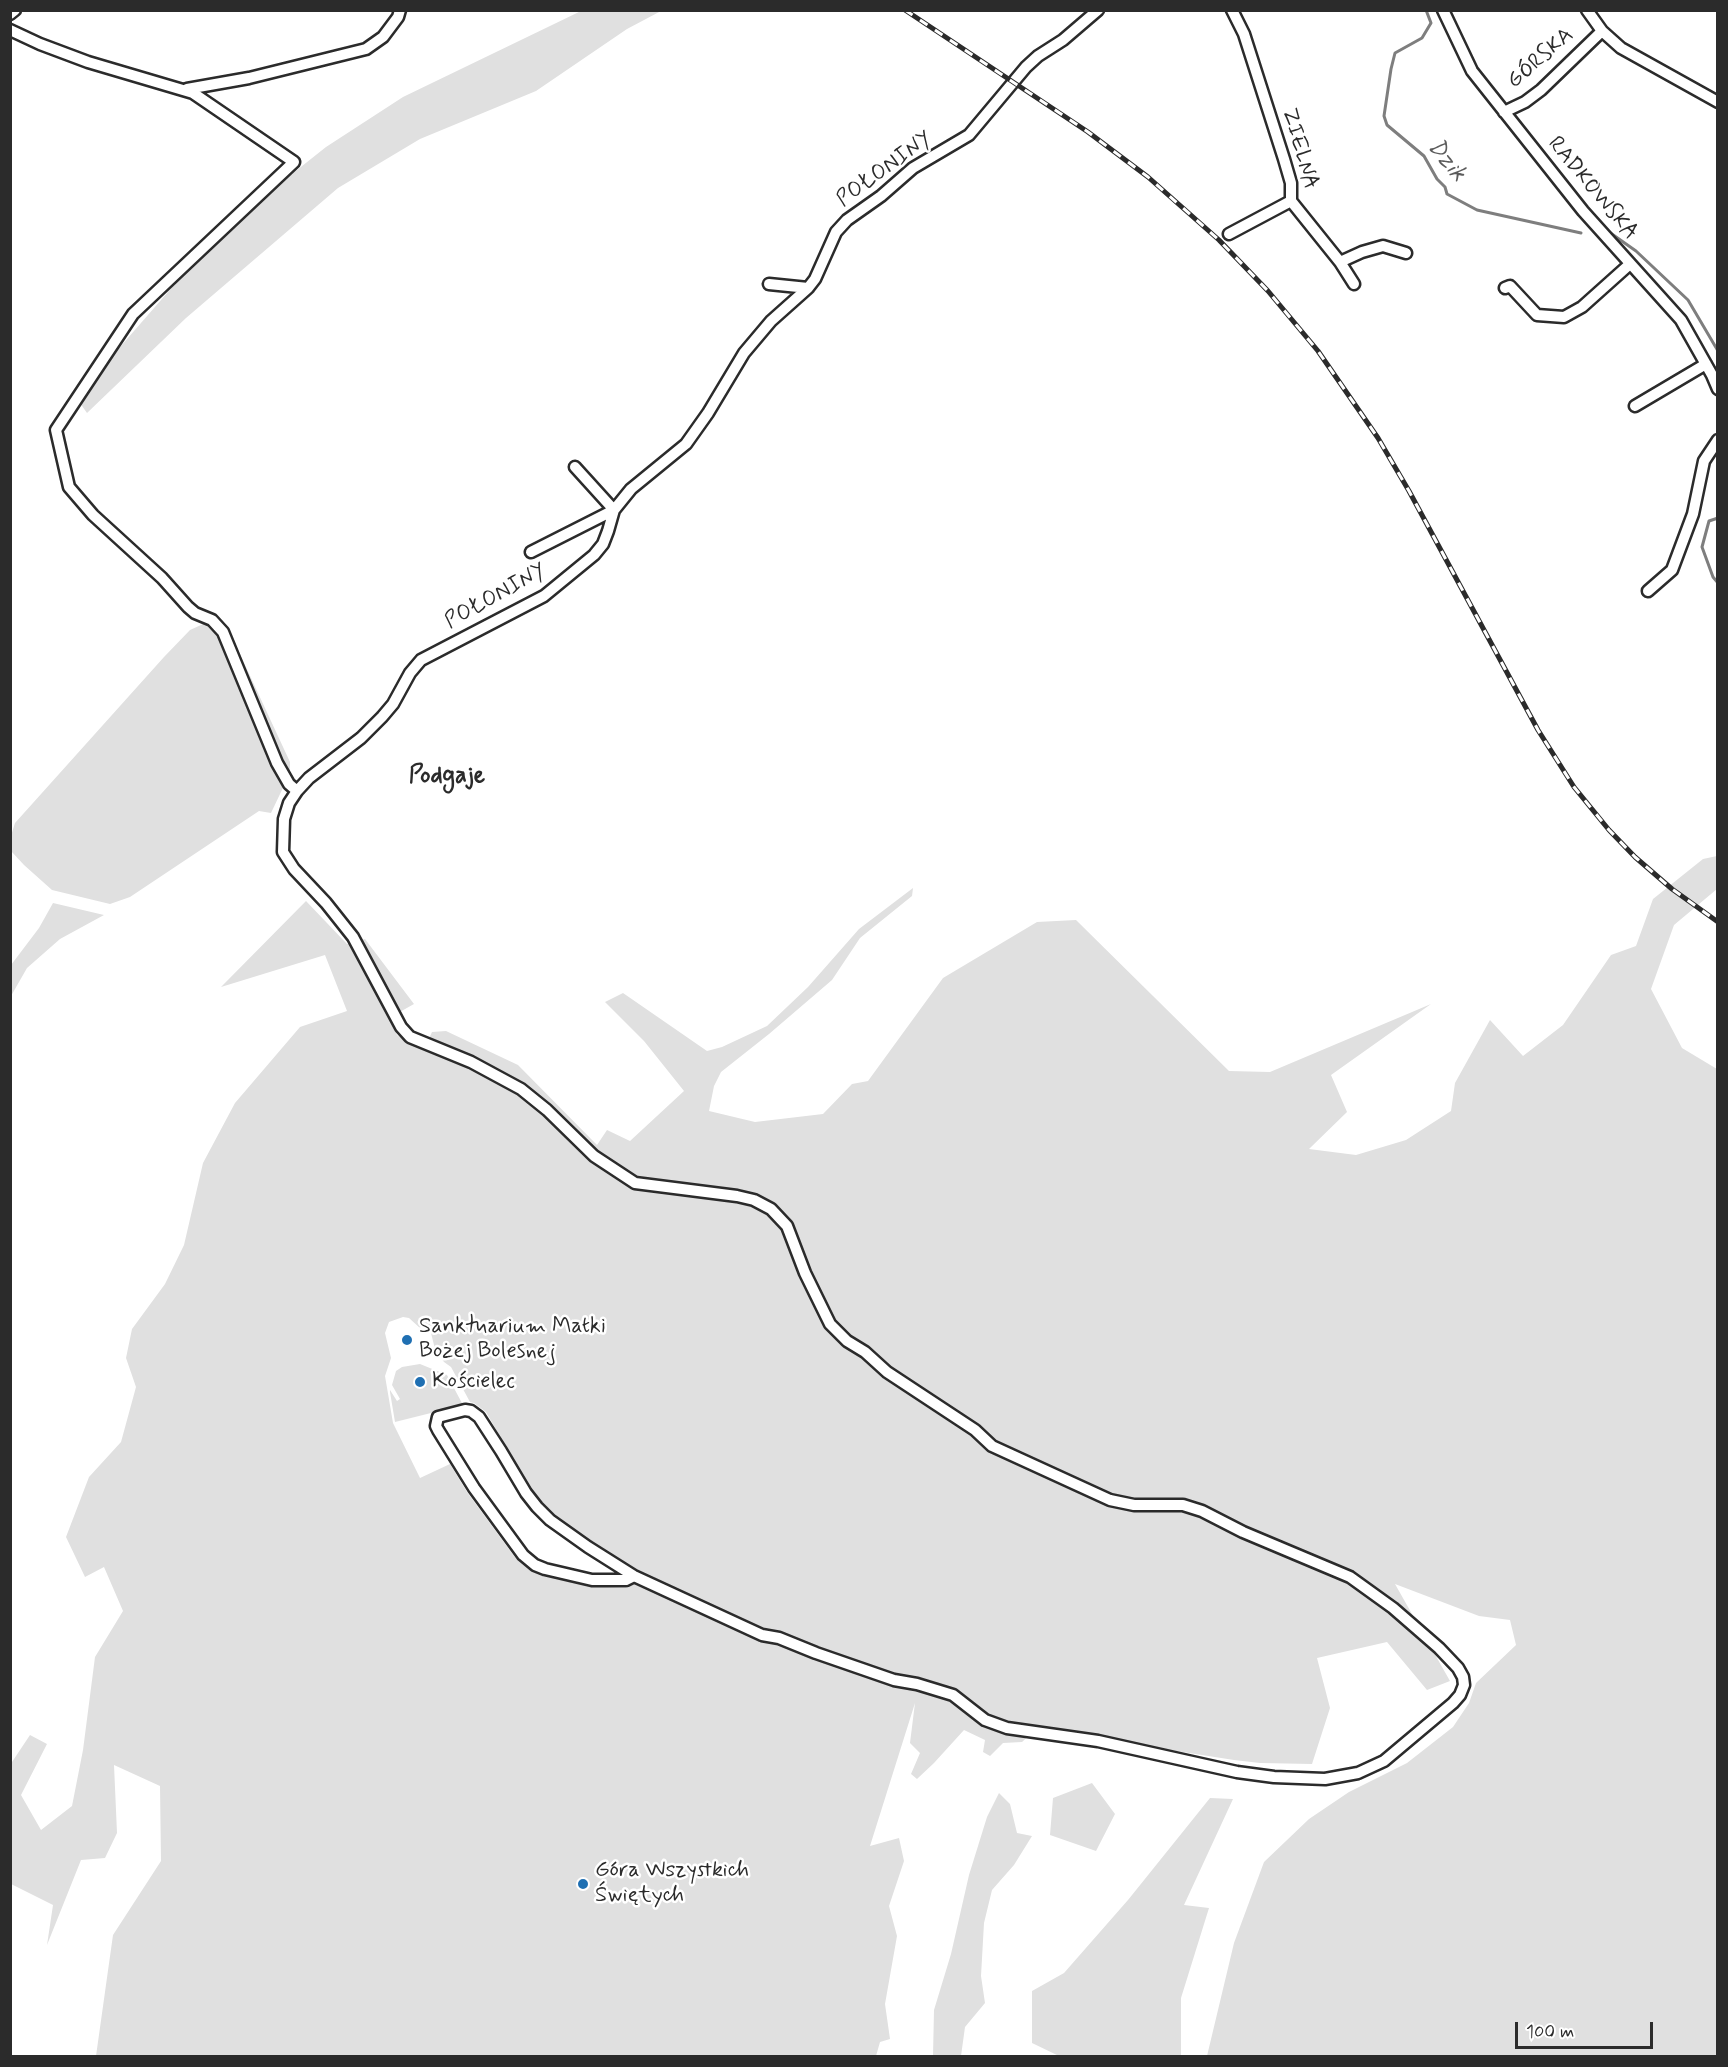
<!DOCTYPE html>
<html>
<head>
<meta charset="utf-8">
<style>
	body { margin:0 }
	#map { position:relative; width:1728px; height:2067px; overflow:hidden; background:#fff; font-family:Mynerve,sans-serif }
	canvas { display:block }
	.frame { position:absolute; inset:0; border:12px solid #2b2b2b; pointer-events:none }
	.scale { position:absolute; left:1515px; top:2022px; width:138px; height:27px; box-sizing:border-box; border:3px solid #2b2b2b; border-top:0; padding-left:8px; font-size:18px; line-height:21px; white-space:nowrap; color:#2b2b2b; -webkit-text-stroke:4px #fff; paint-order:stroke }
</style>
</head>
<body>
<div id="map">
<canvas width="1728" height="2067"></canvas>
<div class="frame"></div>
<div class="scale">100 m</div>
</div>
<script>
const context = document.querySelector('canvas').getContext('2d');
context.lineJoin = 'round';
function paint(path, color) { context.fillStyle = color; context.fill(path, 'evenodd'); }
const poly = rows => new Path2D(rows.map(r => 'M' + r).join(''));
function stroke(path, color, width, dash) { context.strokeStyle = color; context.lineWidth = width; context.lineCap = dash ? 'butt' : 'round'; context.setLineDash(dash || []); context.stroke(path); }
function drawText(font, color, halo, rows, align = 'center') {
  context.font = font + ' Mynerve,sans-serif'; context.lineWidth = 5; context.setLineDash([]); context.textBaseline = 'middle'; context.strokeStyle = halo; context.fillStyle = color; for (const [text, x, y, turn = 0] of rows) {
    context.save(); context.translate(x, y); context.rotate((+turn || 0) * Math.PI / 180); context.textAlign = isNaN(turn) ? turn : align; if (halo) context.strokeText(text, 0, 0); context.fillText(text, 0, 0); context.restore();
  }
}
paint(poly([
	[581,11,661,11,627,29,536,91,420,139,338,188,186,318,87,413,80,403,107,362,188,269,287,178,326,147,403,97],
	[212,620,232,637,290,762,290,773,271,813,259,811,130,897,110,904,52,890,24,865,11,851,10,839,15,823,164,657,190,630],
	[1717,856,1717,889,1674,925,1651,989,1682,1048,1717,1069,1717,2056,1207,2056,1234,1943,1264,1862,1309,1819,1349,1792,1407,1763,1453,1727,1469,1703,1476,1683,1516,1645,1510,1620,1479,1616,1395,1584,1450,1681,1427,1690,1387,1642,1317,1658,1330,1708,1312,1764,1260,1763,1234,1760,1036,1729,1022,1742,1003,1743,990,1756,983,1752,985,1740,964,1730,934,1763,917,1779,911,1774,920,1753,910,1743,915,1703,870,1846,899,1838,904,1861,889,1906,897,1936,885,2004,890,2039,880,2042,876,2056,96,2056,113,1935,161,1861,160,1786,114,1765,117,1833,105,1858,81,1860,47,1945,53,1905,11,1884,10,1765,30,1735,47,1744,21,1795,41,1830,72,1806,83,1750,95,1657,123,1611,104,1567,85,1577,66,1537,89,1477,121,1442,136,1387,126,1358,132,1329,165,1284,184,1245,203,1163,235,1103,300,1027,347,1011,325,955,221,987,306,901,347,944,365,939,414,1004,389,1018,397,1035,408,1043,424,1049,432,1032,446,1031,518,1065,597,1145,607,1130,630,1141,684,1091,644,1041,605,1002,623,993,707,1051,722,1047,767,1026,808,987,859,929,913,888,912,896,860,938,832,980,769,1034,721,1072,714,1086,709,1111,755,1122,823,1114,852,1084,868,1081,943,978,1037,922,1076,920,1229,1071,1270,1072,1431,1004,1331,1075,1347,1112,1309,1149,1356,1155,1406,1140,1451,1111,1455,1083,1490,1020,1523,1056,1563,1025,1611,955,1636,946,1653,899,1703,859],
	[403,1317,409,1318,421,1329,430,1329,435,1349,444,1362,451,1367,470,1402,474,1403,486,1412,531,1490,544,1505,554,1515,593,1543,646,1576,626,1588,605,1587,591,1586,533,1572,514,1556,467,1492,450,1464,420,1478,393,1423,385,1376,391,1358,385,1333,389,1322],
	[53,903,104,915,60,939,27,968,11,996,11,965,39,928],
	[420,1364,447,1375,463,1405,395,1422,390,1392,390,1390,397,1401,400,1399,392,1385,396,1371,402,1367],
	[1092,1783,1115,1814,1096,1851,1050,1835,1053,1798],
	[999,1793,1010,1804,1017,1833,1032,1836,1014,1865,992,1890,984,1923,981,1976,985,2003,965,2027,961,2056,933,2056,934,2010,951,1954,969,1875,987,1817],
	[1210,1798,1233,1799,1184,1905,1209,1908,1181,1998,1181,2056,1059,2056,1032,2043,1032,1991,1064,1973,1128,1900]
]), '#e0e0e0');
stroke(poly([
	[1426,10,1431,23,1422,38,1395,53,1391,69,1384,116,1387,125,1424,156,1437,179,1445,187,1447,194,1477,210,1581,233],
	[1609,232,1636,251,1688,300,1718,351],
	[1718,518,1709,521,1702,547,1713,577,1718,583]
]), '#7e7e7e', 3);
const minor = poly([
	[1232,10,1244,34,1284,159,1291,183,1291,201,1340,262,1354,284],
	[1443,10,1472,71,1583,211,1681,320,1712,375,1718,389],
	[1587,10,1602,31,1621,48,1718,102],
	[10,14,15,10],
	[10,30,40,44,88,62,193,93,294,162,133,314,56,430,69,487,93,515,162,578,188,607,195,613,212,620,223,632,277,763,289,784,297,791],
	[187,89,249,78,366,49,383,37,398,17,400,10],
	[1504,112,1525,102,1541,90,1602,31],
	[1229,234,1291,201],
	[1340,262,1362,252,1383,246,1406,253],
	[769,284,808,288],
	[1505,288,1510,286,1537,315,1564,317,1582,307,1630,264],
	[1635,406,1706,364],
	[531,552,614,510,575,467],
	[1648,591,1672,570,1693,514,1704,461,1718,440],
	[634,1576,626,1580,592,1580,545,1569,535,1565,523,1555,474,1488,438,1430,436,1426,438,1417,465,1410,471,1411,479,1417,501,1451,526,1493,537,1507,550,1520,588,1547,634,1576,762,1635,779,1638,816,1653,894,1680,917,1684,953,1695,985,1720,1007,1728,1098,1741,1237,1772,1274,1777,1325,1779,1358,1773,1384,1761,1453,1703,1460,1695,1464,1685,1463,1677,1458,1668,1439,1648,1393,1608,1350,1577,1243,1532,1202,1511,1183,1505,1134,1505,1110,1500,992,1446,975,1430,887,1372,865,1352,847,1341,830,1324,805,1273,787,1226,771,1209,754,1200,737,1196,635,1183,594,1156,547,1110,521,1089,471,1062,410,1037,401,1027,353,937,326,903,294,869,283,852,284,819,289,803,297,791,309,778,361,738,382,717,393,704,410,673,421,660,544,596,594,555,603,544,608,531,614,510,631,489,686,444,708,413,744,353,771,321,808,288,815,279,836,232,847,220,881,196,913,168,969,135,1026,67,1038,56,1063,40,1098,10]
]);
stroke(minor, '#2b2b2b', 15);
stroke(minor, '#fff', 10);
const rail = poly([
	[905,10,1088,132,1148,177,1219,240,1268,291,1318,351,1378,438,1409,491,1538,730,1574,787,1609,830,1635,857,1672,889,1718,922]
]);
stroke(rail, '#2b2b2b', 5);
stroke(rail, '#fff', 3, [9]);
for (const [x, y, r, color] of [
	[407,1340,6,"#1f6fb2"],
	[420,1382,6,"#1f6fb2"],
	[583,1884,6,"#1f6fb2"]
]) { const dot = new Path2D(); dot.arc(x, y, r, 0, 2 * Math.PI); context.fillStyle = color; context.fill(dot); stroke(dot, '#fff', 2); }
drawText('22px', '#2b2b2b', '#fff', [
	["GÓRSKA",1541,59,-41],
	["ZIELNA",1299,149,74],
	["POŁONINY",885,170,-36],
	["RADKOWSKA",1592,189,50],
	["POŁONINY",496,597,-29]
]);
drawText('22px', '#2b2b2b', '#fff', [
	["Sanktuarium Matki",419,1327],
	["Bożej Bolesnej",419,1352],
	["Kościelec",432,1382],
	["Góra Wszystkich",595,1871],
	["Świętych",595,1896]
], 'left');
drawText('italic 24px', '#5c5c5c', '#fff', [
	["Dzik",1446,161,51]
]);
drawText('bold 24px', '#2b2b2b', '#fff', [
	["Podgaje",447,777]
]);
</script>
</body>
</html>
